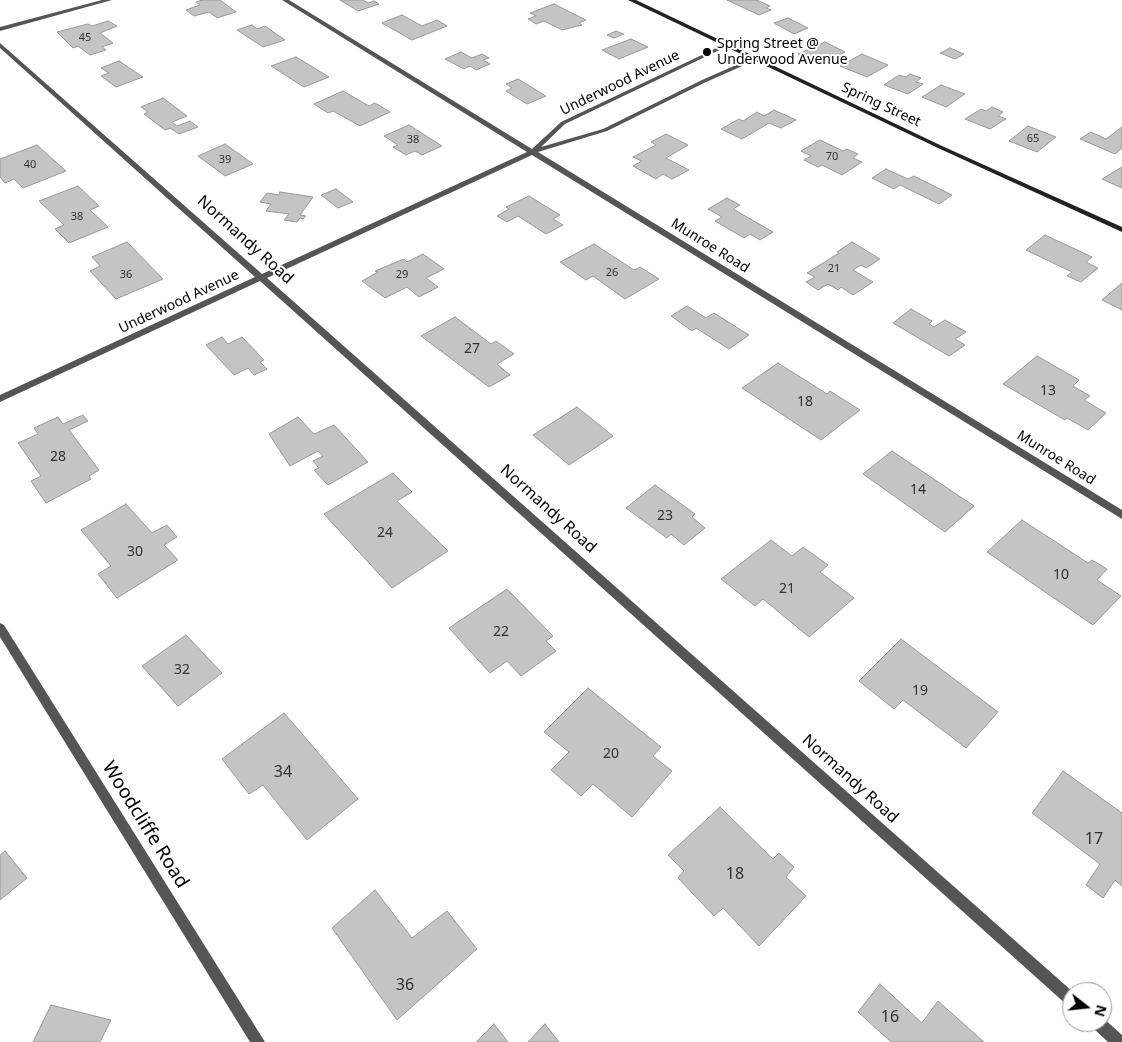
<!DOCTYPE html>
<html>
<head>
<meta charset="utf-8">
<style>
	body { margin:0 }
	#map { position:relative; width:1122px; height:1042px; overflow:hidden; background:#fff; font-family:"Noto Sans",sans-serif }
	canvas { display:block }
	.north { position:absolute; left:1062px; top:982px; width:50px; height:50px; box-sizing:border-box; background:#fff; border:1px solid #999; border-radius:50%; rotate:106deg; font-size:14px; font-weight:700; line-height:20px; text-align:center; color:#000 }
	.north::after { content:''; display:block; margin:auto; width:18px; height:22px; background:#000; clip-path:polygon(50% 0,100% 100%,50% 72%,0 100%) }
</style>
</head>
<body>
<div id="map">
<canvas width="1122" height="1042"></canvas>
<div class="north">N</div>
</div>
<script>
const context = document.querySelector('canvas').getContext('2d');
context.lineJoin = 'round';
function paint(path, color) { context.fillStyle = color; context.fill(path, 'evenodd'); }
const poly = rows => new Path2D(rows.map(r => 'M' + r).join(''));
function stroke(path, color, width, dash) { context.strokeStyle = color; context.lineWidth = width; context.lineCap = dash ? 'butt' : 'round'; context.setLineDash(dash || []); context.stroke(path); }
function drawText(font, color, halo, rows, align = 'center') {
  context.font = font + ' "Noto Sans",sans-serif'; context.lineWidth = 4; context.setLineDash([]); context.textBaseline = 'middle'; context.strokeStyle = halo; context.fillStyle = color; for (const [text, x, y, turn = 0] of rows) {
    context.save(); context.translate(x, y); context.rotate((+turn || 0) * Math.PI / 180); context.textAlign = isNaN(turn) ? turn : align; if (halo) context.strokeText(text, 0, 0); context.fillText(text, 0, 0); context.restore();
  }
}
const building = poly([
	[202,0,220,0,236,12,217,18,209,12,194,16,186,10,200,5,196,2,202,0],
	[340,0,363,0,368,3,374,1,379,4,358,11,340,0],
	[727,0,757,0,770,6,766,8,771,10,759,15,727,0],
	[554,4,586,20,579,23,582,25,562,30,544,21,536,24,528,19,536,16,530,13,554,4],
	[402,15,422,26,437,20,447,26,412,40,382,23,402,15],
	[788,18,808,28,794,34,774,23,788,18],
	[108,21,117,26,100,33,113,43,102,47,106,50,90,55,78,46,73,48,57,32,88,24,92,26,108,21],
	[252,25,257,29,265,26,285,40,263,47,237,30,252,25],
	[616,31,624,34,614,38,607,35,616,31],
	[631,39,648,47,619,59,602,50,631,39],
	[825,42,845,52,819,64,798,54,825,42],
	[950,48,964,54,955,59,940,53,950,48],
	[461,52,472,58,482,54,489,58,483,60,490,64,476,70,470,66,464,69,445,59,461,52],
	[862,54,888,65,867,77,840,66,862,54],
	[296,57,329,77,304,87,271,66,296,57],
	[119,61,143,77,116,87,101,76,109,73,101,68,119,61],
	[910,74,921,78,916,82,923,84,908,94,884,85,899,75,906,77,910,74],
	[518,79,546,96,527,104,506,91,512,88,506,84,518,79],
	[941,85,965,94,946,107,922,97,941,85],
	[343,91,369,106,375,103,390,112,360,126,333,111,328,113,314,104,343,91],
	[163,98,187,116,172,122,177,126,190,121,198,127,179,134,170,128,165,130,144,114,148,112,141,107,163,98],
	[992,107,1003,112,998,116,1006,119,990,129,965,119,981,109,986,111,992,107],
	[774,110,796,120,781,128,769,123,742,139,721,129,739,119,743,121,757,112,764,116,774,110],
	[409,125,442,146,422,155,415,151,406,155,393,147,398,145,384,136,409,125],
	[1028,126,1056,137,1037,152,1009,141,1028,126],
	[1122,127,1122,148,1115,154,1080,139,1091,132,1106,139,1122,127],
	[666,134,688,145,666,158,689,170,672,179,663,174,656,179,633,166,642,161,633,157,656,145,651,142,666,134],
	[820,140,843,151,847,149,858,154,853,158,862,162,842,175,822,165,818,167,804,160,811,156,801,151,820,140],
	[225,144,253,164,225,176,198,156,225,144],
	[37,145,66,171,23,188,14,179,5,183,0,177,0,159,37,145],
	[1122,167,1122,188,1102,179,1122,167],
	[886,169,908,179,914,176,952,195,939,204,900,185,894,189,872,178,886,169],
	[78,186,99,206,90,210,108,227,69,243,55,229,64,225,39,201,78,186],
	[336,189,353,202,338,208,321,195,336,189],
	[280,192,313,197,300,215,306,216,303,219,300,218,297,222,284,220,289,214,266,211,271,204,260,202,267,193,279,195,280,192],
	[529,196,560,215,553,219,563,225,546,234,518,216,507,222,497,216,509,209,506,207,529,196],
	[727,198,740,205,733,209,773,232,760,240,750,234,744,238,715,221,722,217,708,209,727,198],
	[1045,235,1092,257,1086,262,1098,268,1081,282,1067,276,1072,272,1026,250,1045,235],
	[127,242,163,279,116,299,90,271,100,266,92,257,127,242],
	[852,242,880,259,866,268,861,265,853,270,873,282,853,295,841,287,838,290,828,284,818,290,806,282,815,277,807,273,839,253,837,252,852,242],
	[594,244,634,270,640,267,659,279,625,299,593,276,586,280,560,262,594,244],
	[423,254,444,269,426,278,438,287,419,297,407,287,385,298,362,281,378,272,375,271,404,259,407,262,423,254],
	[1122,283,1122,310,1102,300,1122,283],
	[687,306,706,318,714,313,749,335,729,349,696,328,692,331,671,316,687,306],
	[911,309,932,321,929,324,934,327,945,320,966,332,955,339,965,345,949,356,893,323,911,309],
	[455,317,491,344,496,341,514,354,497,364,510,375,489,387,421,336,455,317],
	[222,337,228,344,242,337,264,360,260,362,267,369,254,375,248,368,234,375,206,345,222,337],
	[1037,356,1079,380,1073,386,1090,396,1084,400,1106,413,1088,430,1067,418,1065,420,1003,384,1037,356],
	[778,363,827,394,830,391,860,410,821,440,742,388,778,363],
	[577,407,613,436,569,465,533,435,577,407],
	[83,415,88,421,69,430,99,470,89,476,91,479,46,503,31,481,41,476,18,443,38,434,34,428,58,417,63,424,83,415],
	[298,417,314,434,334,425,368,462,328,485,314,470,319,468,313,461,323,456,318,451,290,466,269,434,298,417],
	[892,451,974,506,945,532,863,474,892,451],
	[393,473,412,492,397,501,448,551,392,588,324,514,393,473],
	[655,485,695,514,692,517,705,528,684,545,671,534,667,538,626,508,655,485],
	[126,504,152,533,167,525,177,537,164,545,178,560,117,598,98,574,111,566,81,530,126,504],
	[1022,520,1088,563,1092,560,1107,569,1097,580,1121,596,1093,625,987,552,1022,520],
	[771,540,792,556,803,547,828,565,820,572,854,598,809,637,763,599,755,606,721,579,771,540],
	[507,589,553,636,546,641,556,651,521,676,507,661,490,673,449,628,507,589],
	[186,635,222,673,178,706,142,666,186,635],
	[901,639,998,712,966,748,903,700,894,709,859,681,901,639],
	[588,688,661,747,653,756,672,771,632,817,593,784,581,796,551,770,569,752,544,732,588,688],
	[284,713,358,799,307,840,263,785,249,794,222,759,284,713],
	[1063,771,1122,813,1122,886,1115,880,1103,898,1086,885,1100,864,1032,813,1063,771],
	[720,807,773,859,779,853,794,867,786,877,806,896,759,946,723,908,714,916,678,878,684,871,668,855,720,807],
	[5,851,27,878,0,900,0,855,5,851],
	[375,890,412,938,447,911,477,949,397,1020,332,928,375,890],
	[880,984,922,1023,938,1001,984,1042,891,1042,858,1012,880,984],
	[51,1005,111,1020,100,1042,33,1042,51,1005],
	[494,1024,508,1042,476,1042,494,1024],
	[545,1024,559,1042,528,1042,545,1024]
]);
paint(building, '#c4c4c4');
stroke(building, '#999', 1);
paint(poly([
	[102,0,112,0,0,31,0,27,102,0],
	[282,0,289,0,532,149,561,122,725,44,730,45,565,124,541,147,603,129,702,80,752,58,756,58,756,60,706,82,607,131,538,152,1122,510,1122,519,532,155,267,278,1073,992,1072,992,1072,1007,1067,1005,260,281,0,402,0,395,255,277,0,48,0,43,262,274,527,152,282,0],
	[0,623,4,625,265,1042,250,1042,0,637,0,623],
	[1102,1017,1122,1035,1122,1042,1108,1042,1092,1027,1090,1022,1102,1022,1102,1017]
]), '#555');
paint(poly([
	[628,0,636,0,942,146,1122,227,1122,232,938,148,628,0]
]), '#222');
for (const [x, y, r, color] of [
	[707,52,5,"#000"]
]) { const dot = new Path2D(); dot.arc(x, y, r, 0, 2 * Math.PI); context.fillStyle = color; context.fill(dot); stroke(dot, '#fff', 2); }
drawText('11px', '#313131', null, [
	["45",85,38],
	["65",1033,139],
	["38",413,140],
	["70",832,157],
	["39",225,160],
	["40",30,165],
	["38",77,217],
	["21",834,269],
	["26",612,273],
	["36",126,275],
	["29",402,275]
]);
drawText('14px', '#000', '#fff', [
	["Spring Street @",717,44],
	["Underwood Avenue",717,60]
], 'left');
drawText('14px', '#000', '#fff', [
	["Underwood Avenue",620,83,-26],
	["Spring Street",881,105,25],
	["Munroe Road",710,246,32],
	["Underwood Avenue",179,302,-25],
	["Munroe Road",1056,458,32]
]);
drawText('14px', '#313131', null, [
	["27",472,349],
	["13",1048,391],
	["18",805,402],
	["28",58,457],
	["14",918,490],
	["23",665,516],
	["24",385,533],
	["30",135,552],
	["10",1061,575],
	["21",787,589],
	["22",501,632],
	["32",182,670],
	["19",920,691],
	["20",611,754]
]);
drawText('16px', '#000', '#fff', [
	["Normandy Road",245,240,42],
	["Normandy Road",548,509,42],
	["Normandy Road",850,779,42]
]);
drawText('16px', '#313131', null, [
	["34",283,772],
	["17",1094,839],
	["18",735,874],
	["36",405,985],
	["16",890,1017]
]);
drawText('19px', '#000', '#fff', [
	["Woodcliffe Road",145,825,58]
]);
</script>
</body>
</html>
